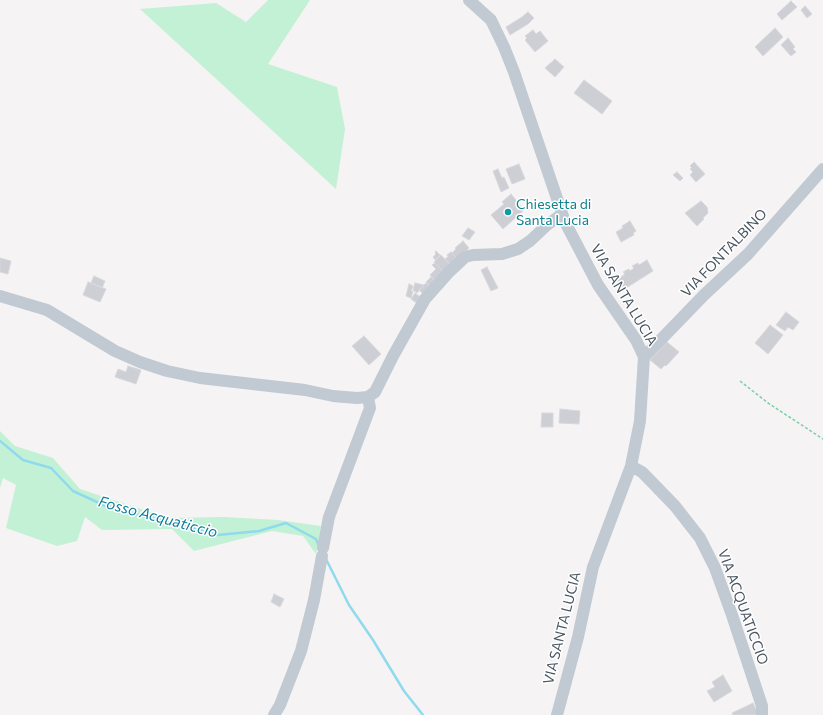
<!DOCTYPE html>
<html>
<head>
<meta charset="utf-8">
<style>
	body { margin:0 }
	canvas { display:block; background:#f5f3f3 }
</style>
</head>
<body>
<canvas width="823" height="715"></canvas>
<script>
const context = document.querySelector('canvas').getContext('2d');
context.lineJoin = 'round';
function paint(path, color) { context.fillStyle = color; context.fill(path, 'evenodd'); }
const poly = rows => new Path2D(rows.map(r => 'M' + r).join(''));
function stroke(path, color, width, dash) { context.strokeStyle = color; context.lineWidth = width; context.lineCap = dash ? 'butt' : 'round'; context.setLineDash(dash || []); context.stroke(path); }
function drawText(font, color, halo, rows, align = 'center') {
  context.font = font + ' Commissioner,sans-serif'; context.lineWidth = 3; context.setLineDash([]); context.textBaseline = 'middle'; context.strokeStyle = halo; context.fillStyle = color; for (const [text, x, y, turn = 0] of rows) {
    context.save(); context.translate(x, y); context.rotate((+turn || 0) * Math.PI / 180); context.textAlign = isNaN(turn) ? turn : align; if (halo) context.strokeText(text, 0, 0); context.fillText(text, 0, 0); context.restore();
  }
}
paint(poly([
	[268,0,310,0,268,64,337,87,345,129,336,189,140,9,216,3,246,22],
	[0,431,15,446,53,458,80,489,168,518,224,517,278,520,321,526,316,554,303,536,272,531,194,551,172,529,102,530,85,517,77,541,57,546,6,528,16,485,3,478,0,488]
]), '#c3f1d5');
stroke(poly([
	[0,441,23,460,51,468,73,491,108,507,218,535,259,531,286,523,316,539,319,546],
	[326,559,349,605,373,640,404,691,423,715]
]), '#90daee', 2.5);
const building = poly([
	[791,1,797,7,782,20,777,14,791,1],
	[805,6,812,14,807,18,801,10,805,6],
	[528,12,534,18,528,24,510,35,506,27,522,17,528,12],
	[775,28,783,37,763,56,755,47,775,28],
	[533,30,536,34,540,31,548,41,535,52,525,40,527,38,525,36,533,30],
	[788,38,795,47,793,49,796,52,791,56,781,45,788,38],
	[555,59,564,67,555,77,545,68,555,59],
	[584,80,612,101,602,114,574,93,584,80],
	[694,162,705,174,696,182,690,175,693,172,690,169,692,168,690,166,694,162],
	[519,164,525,179,512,184,506,169,519,164],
	[498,169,502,178,504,177,509,188,501,192,493,171,498,169],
	[677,172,683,178,680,181,673,175,677,172],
	[511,194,524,210,503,229,491,215,504,204,502,202,511,194],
	[701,201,707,207,708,213,703,218,704,219,697,226,685,213,701,201],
	[630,221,636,231,633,233,634,235,621,242,616,232,623,228,622,226,630,221],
	[468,228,475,232,469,240,462,236,468,228],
	[463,241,469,248,458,259,452,253,456,249,455,248,463,241],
	[436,251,440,255,436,259,436,261,433,257,436,254,435,253,436,251],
	[451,252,458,259,451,266,445,259,448,257,447,255,451,252],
	[441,255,451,266,444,272,434,262,441,255],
	[0,258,11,261,8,274,0,272,0,258],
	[647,260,653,271,623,290,617,280,625,274,623,272,629,269,630,271,634,268,632,266,638,263,639,265,647,260],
	[435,263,444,272,435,281,430,275,436,269,432,265,435,263],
	[487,267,498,288,491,291,481,270,487,267],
	[94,276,105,281,102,288,91,283,94,276],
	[431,277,435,281,430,287,426,282,431,277],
	[88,282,106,289,100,302,83,295,88,282],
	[415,283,424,285,417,293,413,290,415,283],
	[426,283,430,287,423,294,419,290,426,283],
	[409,284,413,286,411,291,413,291,411,298,406,296,409,284],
	[415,293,422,298,418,304,411,299,415,293],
	[786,312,799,322,793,330,788,327,785,331,776,325,786,312],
	[770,325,783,335,768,354,755,343,770,325],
	[364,336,381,354,369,365,352,346,364,336],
	[667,342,679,352,666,366,665,365,661,369,650,360,667,342],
	[128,366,141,370,136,384,115,377,118,369,126,372,128,366],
	[560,409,580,411,579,424,559,423,560,409],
	[542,413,553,413,553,427,541,427,542,413],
	[274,594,284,599,280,607,271,602,274,594],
	[723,675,732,691,714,702,707,691,715,687,712,682,723,675],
	[753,703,759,715,733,715,732,713,753,703]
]);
paint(building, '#cdcfd5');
stroke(building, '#d7d9de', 1);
stroke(poly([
	[740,381,768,403,823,439]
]), '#7ad0a6', 1.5, [3, 2]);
stroke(poly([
	[469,0,491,20,504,47,514,72,565,222,598,285,636,340,644,357,640,421,631,466,593,567,578,637,557,715],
	[0,296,47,310,115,351,140,362,167,371,200,378,305,390,333,396,357,398,368,397,375,392,393,356,425,299,449,272,465,257,473,255,502,254,518,249,530,241,547,225,562,214],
	[644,357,704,295,748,254,823,169],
	[631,466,642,472,675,506,700,538,715,568,732,615,762,706,762,715],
	[323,548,329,517,370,408,368,397],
	[274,715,280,705,301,651,314,600,322,556]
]), '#c1cad2', 12);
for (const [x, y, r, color] of [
	[508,212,4,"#0f9aa8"]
]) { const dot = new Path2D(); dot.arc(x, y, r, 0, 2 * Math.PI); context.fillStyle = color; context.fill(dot); stroke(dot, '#fff', 1.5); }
drawText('14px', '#0d838f', '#fff', [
	["Chiesetta di",516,204],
	["Santa Lucia",516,220]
], 'left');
drawText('14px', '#4a5661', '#fff', [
	["VIA FONTALBINO",724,253,-46],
	["VIA SANTA LUCIA",624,295,59],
	["VIA ACQUATICCIO",743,607,70],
	["VIA SANTA LUCIA",562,628,-76]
]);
drawText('italic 15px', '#0c7c9b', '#fff', [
	["Fosso Acquaticcio",158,517,15]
]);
</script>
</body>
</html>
